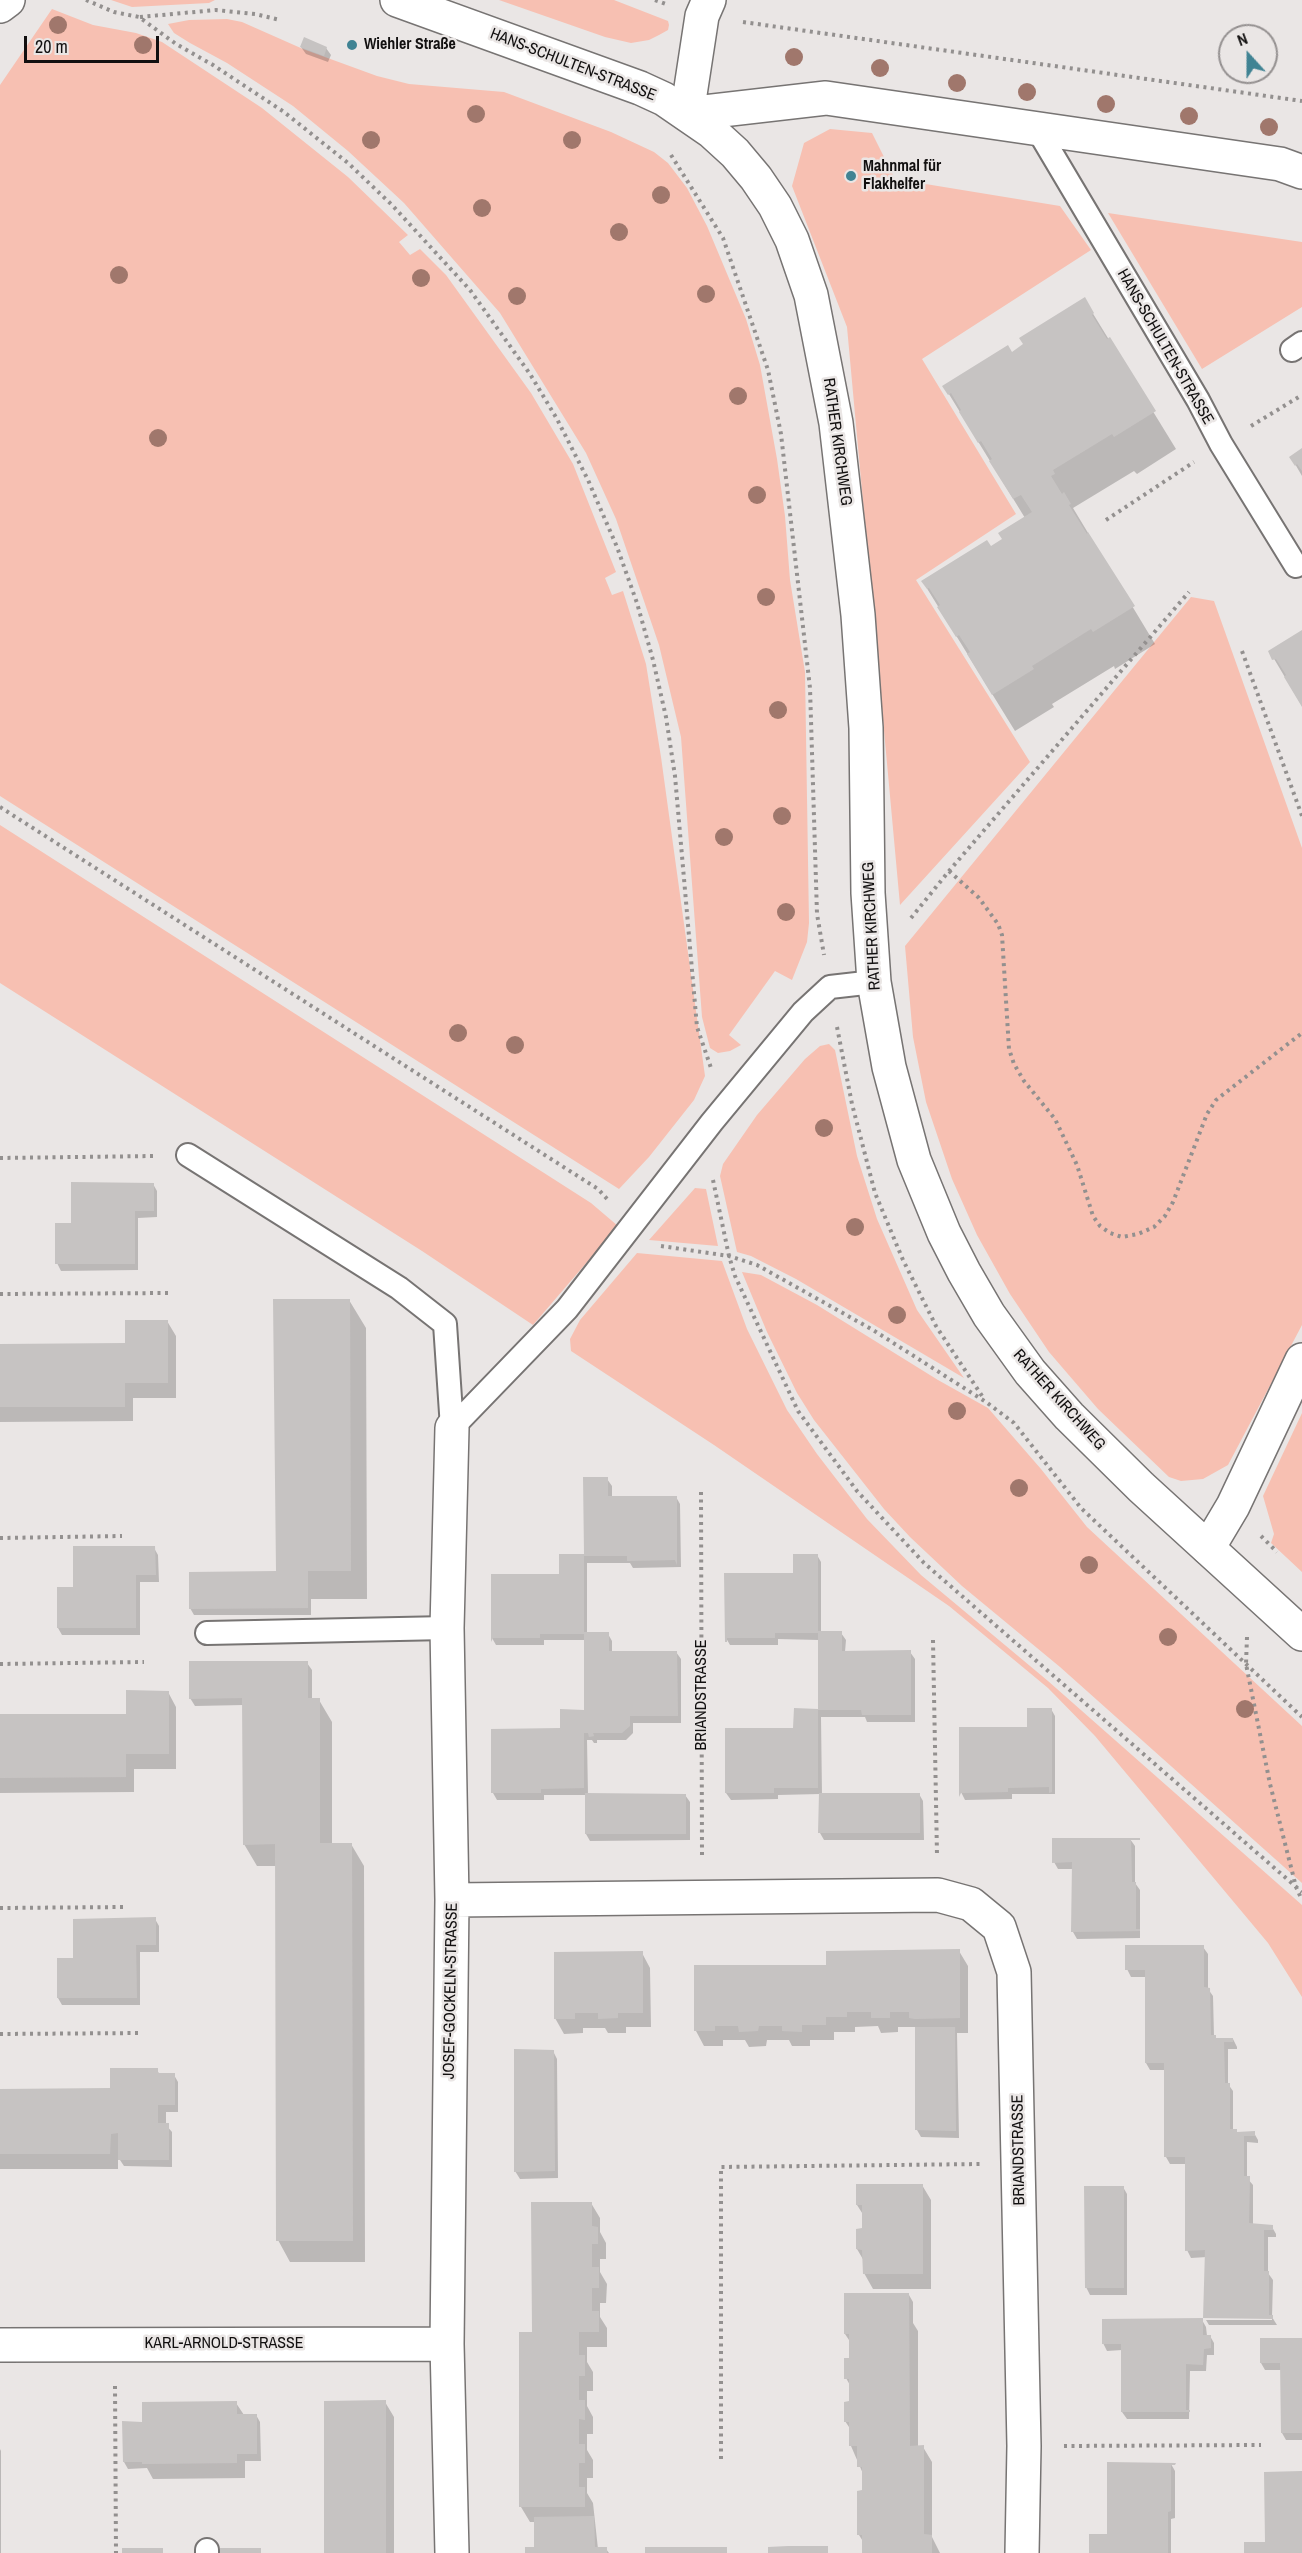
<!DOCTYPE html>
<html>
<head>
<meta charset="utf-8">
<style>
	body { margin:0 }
	#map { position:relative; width:1302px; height:2553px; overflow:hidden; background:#eae6e5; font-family:"Archivo Narrow",sans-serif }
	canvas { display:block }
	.north { position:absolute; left:1218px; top:24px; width:60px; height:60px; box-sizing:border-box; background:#eae6e5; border:2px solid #949090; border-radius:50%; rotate:339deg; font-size:16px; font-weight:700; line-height:24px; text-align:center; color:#121010 }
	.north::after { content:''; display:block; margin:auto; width:21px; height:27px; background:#408393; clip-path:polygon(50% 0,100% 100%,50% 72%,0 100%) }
	.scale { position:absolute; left:24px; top:36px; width:135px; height:27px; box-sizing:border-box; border:3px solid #121010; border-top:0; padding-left:8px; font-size:18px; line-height:21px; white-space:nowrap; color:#121010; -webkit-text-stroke:4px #eae6e5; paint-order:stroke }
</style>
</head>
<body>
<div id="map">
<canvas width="1302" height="2553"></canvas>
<div class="north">N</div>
<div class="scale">20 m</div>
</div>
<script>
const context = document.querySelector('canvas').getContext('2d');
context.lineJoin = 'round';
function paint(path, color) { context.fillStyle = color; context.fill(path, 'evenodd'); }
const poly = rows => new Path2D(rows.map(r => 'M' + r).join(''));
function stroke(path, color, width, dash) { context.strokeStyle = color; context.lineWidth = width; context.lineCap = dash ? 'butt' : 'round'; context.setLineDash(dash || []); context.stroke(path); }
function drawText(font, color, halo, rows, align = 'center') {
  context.font = font + ' "Archivo Narrow",sans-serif'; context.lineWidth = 5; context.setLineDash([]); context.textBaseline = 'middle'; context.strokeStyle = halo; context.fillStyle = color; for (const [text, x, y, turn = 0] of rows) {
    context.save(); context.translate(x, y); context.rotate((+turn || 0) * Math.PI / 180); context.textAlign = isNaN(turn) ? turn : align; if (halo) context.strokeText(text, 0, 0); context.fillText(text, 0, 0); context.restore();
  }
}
paint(poly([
	[111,0,215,0,209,3,132,7],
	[499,0,614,0,668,21,669,25,668,30,659,35,649,40,631,43,605,37],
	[52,9,93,25,136,33,162,42,262,108,348,177,408,235,399,242,410,255,420,249,446,275,531,393,573,464,616,572,605,578,612,595,623,591,646,664,661,757,705,1076,694,1100,649,1157,619,1189,0,796,0,85],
	[227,19,242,22,303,49,377,76,409,84,504,92,611,132,654,152,668,163,687,188,707,226,746,319,760,365,777,459,785,516,790,580,805,672,809,923,807,942,792,980,775,971,729,1035,741,1045,730,1051,718,1053,710,1048,702,1017,681,737,659,645,616,519,586,453,500,313,404,203,348,151,293,106,227,63,190,43,174,33,168,24,189,20],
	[830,129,872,133,895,179,1060,206,1091,250,922,359,1016,514,916,580,1030,762,900,905,847,327,792,186,804,143],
	[1108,213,1302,242,1302,307,1202,369],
	[1191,597,1214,601,1302,848,1302,1325,1228,1465,1203,1479,1181,1481,1169,1477,1098,1409,1049,1352,1010,1294,977,1235,952,1179,926,1102,913,1037,905,946],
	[0,825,591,1203,618,1226,533,1325,422,1251,0,983],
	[829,1044,835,1050,857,1156,877,1219,917,1310,964,1378,796,1279,751,1256,737,1252,720,1176,723,1164,757,1115,805,1059,820,1046],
	[695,1188,706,1189,718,1246,649,1240],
	[637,1253,722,1261,747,1329,787,1410,817,1454,867,1519,921,1575,1048,1681,1302,1905,1302,1997,1268,1943,1095,1736,1048,1688,949,1606,714,1445,571,1351,570,1339,580,1320],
	[742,1272,761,1275,817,1305,938,1380,988,1408,1041,1469,1087,1527,1302,1726,1302,1883,1060,1667,962,1586,910,1537,884,1509,814,1420,797,1393,767,1332],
	[1302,1413,1302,1572,1271,1543,1274,1534,1263,1496]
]), '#f7c0b2');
paint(poly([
	[301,47,326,48,331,55,328,62,306,54],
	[1084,299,1176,449,1137,474,1134,471,1073,508,1155,644,1115,669,1114,666,1052,704,1054,707,1015,731,923,582,990,548,1004,539,1025,518,944,386,1011,354],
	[1302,450,1302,476,1291,457],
	[1302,632,1302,706,1270,652],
	[153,1184,157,1191,157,1217,138,1218,138,1270,61,1271,57,1263,72,1224],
	[349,1300,366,1328,367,1599,311,1599,311,1615,194,1615,190,1608,278,1573],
	[167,1321,176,1336,176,1398,133,1398,133,1421,0,1422,0,1346,126,1344],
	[607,1479,612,1486,612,1498,676,1497,680,1504,681,1567,633,1568,630,1563,587,1563,587,1634,608,1634,612,1641,612,1653,676,1652,681,1659,681,1723,633,1723,633,1733,626,1740,597,1740,597,1743,594,1743,592,1740,587,1740,588,1795,685,1795,690,1802,690,1840,590,1841,586,1834,586,1795,544,1795,544,1800,497,1800,493,1793,562,1730,586,1711,585,1640,544,1640,544,1645,496,1645,492,1638,561,1575,561,1556,585,1556],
	[154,1548,158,1555,159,1582,140,1582,140,1635,62,1635,58,1628,74,1588],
	[817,1555,821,1562,821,1633,841,1633,846,1640,845,1652,910,1652,915,1659,915,1722,867,1722,865,1717,821,1717,822,1795,919,1794,923,1801,924,1840,824,1840,820,1833,820,1794,778,1795,778,1799,731,1800,726,1793,795,1729,795,1710,819,1710,819,1640,778,1639,778,1645,730,1645,726,1638],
	[307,1663,312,1670,312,1700,319,1700,332,1722,332,1844,351,1844,364,1866,365,2262,290,2262,278,2240,276,1866,257,1866,244,1844,244,1705,195,1706,190,1698],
	[168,1692,176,1707,176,1769,134,1769,134,1792,0,1793,0,1716,128,1716],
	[1051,1709,1055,1716,1055,1794,1012,1794,1012,1799,965,1800,961,1792],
	[1130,1839,1135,1846,1135,1883,1140,1890,1140,1938,1077,1939,1073,1932,1073,1869,1058,1869,1054,1862],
	[155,1919,159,1926,159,1952,140,1952,140,2005,62,2005,58,1998,58,1959,75,1959],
	[1203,1947,1208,1954,1208,1989,1213,1996,1214,2037,1217,2040,1233,2039,1237,2047,1237,2049,1228,2049,1228,2084,1233,2091,1233,2130,1238,2133,1254,2133,1258,2140,1258,2143,1247,2142,1247,2178,1253,2185,1253,2225,1272,2227,1276,2234,1276,2237,1268,2237,1268,2273,1273,2280,1272,2317,1277,2325,1209,2325,1206,2320,1272,2320,1272,2317,1205,2317,1207,2257,1191,2258,1187,2250,1186,2164,1170,2164,1166,2157,1166,2070,1150,2070,1146,2063,1146,1977,1131,1977,1127,1969],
	[959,1951,968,1966,968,2033,957,2033,959,2138,921,2137,917,2130,916,2027,898,2027,898,2032,881,2033,878,2026,855,2027,855,2032,834,2032,834,2040,810,2040,810,2046,792,2046,789,2040,767,2040,766,2046,749,2047,745,2040,723,2040,723,2046,704,2046,696,2031,828,1966],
	[642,1953,650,1968,651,2027,626,2027,626,2033,608,2033,605,2028,583,2028,583,2033,564,2034,555,2018],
	[553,2051,557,2059,558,2178,520,2179,515,2171],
	[157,2070,160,2075,174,2075,178,2082,178,2112,166,2112,166,2125,172,2132,172,2167,124,2166,118,2157,118,2169,0,2169,0,2090,111,2090],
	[922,2185,931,2200,931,2289,873,2289,864,2273,864,2261,857,2249,864,2230,864,2216,857,2205],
	[1123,2187,1127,2194,1127,2295,1090,2295,1086,2287],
	[591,2203,600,2218,600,2232,606,2243,606,2259,600,2259,600,2272,607,2284,606,2303,600,2303,600,2317,607,2328,607,2347,587,2347,587,2362,593,2372,593,2391,587,2391,587,2406,593,2417,593,2434,587,2434,587,2450,593,2460,593,2478,587,2478,587,2493,593,2503,598,2549,606,2549,609,2553,527,2553,536,2549,535,2522,530,2522,521,2507,533,2334],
	[909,2295,913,2302,913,2323,918,2331,918,2447,923,2447,932,2462,932,2537,940,2553,864,2553,864,2543,859,2535,864,2476,851,2446,851,2430,845,2421,851,2403,851,2387,846,2378,851,2360,851,2343,845,2334],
	[1202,2320,1206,2327,1207,2336,1210,2336,1214,2343,1214,2355,1207,2355,1206,2371,1190,2371,1189,2419,1127,2419,1122,2412,1122,2350,1107,2351,1103,2343],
	[1302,2339,1302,2440,1286,2440,1282,2433,1282,2370,1265,2370,1261,2363],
	[385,2402,394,2417,394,2553,326,2553],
	[236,2403,244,2415,256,2415,260,2422,261,2461,245,2461,245,2478,153,2479,147,2468,128,2469,124,2462,144,2423],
	[0,2449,1,2451,1,2553,0,2553],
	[1171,2464,1175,2471,1175,2518,1171,2519,1171,2553,1090,2553]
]), '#0003');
paint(poly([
	[304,37,327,47,324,56,300,47],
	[1085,297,1094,313,1092,315,1107,339,1110,337,1156,411,1114,437,1112,434,1053,470,1055,474,1051,476,1062,494,1064,492,1071,504,1069,505,1087,534,1088,532,1135,606,1093,632,1091,629,1032,666,1034,669,992,695,967,654,970,652,959,635,956,637,937,607,940,605,929,588,927,589,921,581,987,540,991,546,1002,539,998,533,1032,512,1021,495,1013,499,989,461,992,459,981,441,978,443,959,412,961,410,951,393,948,395,942,386,1008,345,1012,352,1023,344,1019,338],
	[1302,448,1302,471,1297,464,1295,466,1289,457],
	[1302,630,1302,707,1284,677,1286,675,1276,659,1272,660,1268,651],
	[71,1182,154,1183,154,1211,135,1211,135,1264,55,1264,55,1223,71,1223],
	[273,1299,350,1299,351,1571,308,1571,308,1608,189,1609,189,1572,276,1571],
	[125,1320,168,1320,168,1383,125,1383,125,1407,0,1407,0,1344,125,1343],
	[583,1477,608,1477,608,1496,677,1496,677,1565,675,1560,627,1561,627,1556,584,1556,584,1634,540,1634,540,1638,493,1638,491,1642,491,1574,559,1574,559,1554,584,1554],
	[73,1546,155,1546,156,1575,136,1575,136,1628,57,1628,57,1587,73,1587],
	[793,1554,818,1554,818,1631,842,1631,842,1651,911,1650,911,1715,862,1715,861,1710,818,1710,818,1788,774,1788,774,1793,725,1793,725,1728,793,1728,794,1708,818,1709,818,1633,775,1633,775,1638,727,1638,727,1642,725,1642,724,1573,793,1573],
	[584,1632,609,1632,609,1651,677,1651,678,1716,630,1716,630,1726,622,1733,593,1733,594,1736,589,1737,588,1733,584,1733,584,1788,541,1789,541,1793,491,1793,491,1729,560,1728,560,1709,584,1710],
	[189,1661,308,1661,308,1698,320,1698,320,1843,352,1843,353,2241,276,2241,275,1844,243,1845,242,1698,189,1699],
	[126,1690,169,1691,169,1754,126,1754,126,1777,0,1778,0,1714,126,1714],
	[1027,1708,1052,1708,1052,1792,1049,1793,1049,1787,1008,1788,1008,1792,961,1793,959,1797,959,1727,1027,1727],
	[585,1793,686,1794,686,1834,585,1834],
	[819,1793,920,1793,920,1833,818,1833],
	[1052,1838,1140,1838,1140,1840,1131,1840,1132,1882,1136,1882,1136,1929,1140,1929,1140,1931,1071,1932,1072,1862,1052,1863],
	[156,1917,156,1945,136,1945,137,1998,57,1998,57,1958,73,1958,73,1919],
	[1125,1945,1204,1945,1204,1987,1210,1988,1211,2035,1216,2035,1216,2038,1233,2038,1233,2042,1224,2042,1225,2083,1230,2083,1230,2129,1237,2129,1237,2132,1255,2131,1255,2136,1244,2136,1244,2176,1250,2176,1249,2223,1273,2225,1273,2230,1264,2230,1264,2271,1269,2271,1269,2315,1273,2315,1273,2319,1203,2318,1203,2335,1211,2335,1211,2348,1204,2349,1203,2365,1186,2364,1186,2410,1190,2410,1190,2412,1121,2412,1121,2344,1102,2344,1102,2319,1203,2318,1205,2250,1185,2251,1185,2157,1164,2157,1164,2063,1145,2063,1145,1970,1125,1970],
	[960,1949,960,2018,915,2019,909,2018,909,2012,890,2012,890,2018,871,2018,871,2012,847,2012,847,2017,826,2017,826,2025,802,2025,802,2032,782,2031,782,2026,759,2026,758,2031,739,2032,738,2026,715,2026,715,2031,694,2031,694,1965,826,1965,826,1951],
	[643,1951,643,2013,618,2013,618,2018,598,2019,598,2013,575,2013,575,2019,554,2019,554,1952],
	[915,2027,955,2027,956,2131,915,2130],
	[514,2049,554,2050,555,2171,514,2172],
	[110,2068,158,2068,158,2073,175,2073,175,2105,158,2105,158,2123,169,2123,169,2160,118,2160,118,2133,111,2134,110,2154,0,2154,0,2089,110,2088],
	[856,2184,923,2184,923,2274,863,2274,862,2250,856,2249,856,2229,862,2228,862,2205,856,2205],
	[1084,2186,1124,2186,1124,2288,1085,2288],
	[531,2202,592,2202,592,2226,598,2227,598,2244,592,2244,592,2267,599,2267,599,2288,592,2288,592,2311,599,2311,599,2332,579,2332,579,2355,585,2355,585,2376,579,2376,579,2400,585,2400,585,2420,579,2419,579,2444,585,2444,585,2463,579,2463,579,2487,585,2487,585,2507,519,2507,519,2332,532,2332],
	[844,2293,909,2293,910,2446,924,2445,924,2534,932,2535,932,2553,862,2553,862,2535,857,2535,857,2491,862,2490,862,2467,857,2467,857,2446,849,2446,849,2422,844,2422,844,2402,849,2401,849,2379,844,2379,844,2358,849,2358,849,2334,844,2334],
	[1260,2338,1302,2338,1302,2433,1281,2433,1280,2363,1260,2363],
	[386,2400,386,2553,324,2553,324,2401],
	[237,2401,237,2414,257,2414,257,2454,237,2454,237,2463,142,2464,142,2462,123,2462,122,2421,142,2422,142,2402],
	[1107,2462,1176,2463,1175,2465,1171,2465,1171,2511,1168,2512,1168,2553,1089,2553,1089,2534,1107,2534],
	[1302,2471,1302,2553,1244,2553,1244,2542,1265,2542,1264,2472],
	[594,2516,595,2547,607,2547,607,2553,525,2553,525,2547,534,2547,534,2517],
	[788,2546,828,2546,828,2553,768,2553,768,2547],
	[645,2547,727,2547,727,2553,645,2553],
	[122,2548,163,2548,163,2553,122,2553],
	[220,2548,261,2548,261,2553,220,2553]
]), '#c6c3c2');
const service = poly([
	[1036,127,1198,400,1221,444,1296,566],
	[1292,350,1302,343],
	[188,1155,399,1288,445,1324,452,1428],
	[452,1428,567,1309,712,1122,803,1012,830,987,874,982],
	[207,1633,447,1628],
	[207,2550,207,2553]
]);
const minor = poly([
	[709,0,702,16,687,114,826,98,1280,164,1302,172],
	[1208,1548,1233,1506,1302,1360],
	[452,1900,938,1895,971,1904,999,1927,1014,1972,1024,2446,1022,2553],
	[0,2345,447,2344],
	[452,2553,447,2344,452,1900,447,1628,452,1428]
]);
const secondary = poly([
	[397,0,640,88,664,99,712,132,735,153,756,178,775,206,792,240,811,295,836,423,858,615,866,728,868,893,874,982,889,1067,914,1160,944,1233,964,1272,989,1315,1030,1372,1069,1416,1141,1487,1302,1634],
	[0,6,8,0]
]);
stroke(service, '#777473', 26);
stroke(minor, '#777473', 36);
stroke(secondary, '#777473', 36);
stroke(poly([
	[86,0,114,12,139,17,176,44,213,65,284,112,348,163,392,205,470,290,530,374,557,419,588,480,617,547,637,603,653,660,666,717,675,776,697,1027,711,1068],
	[655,0,666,4],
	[140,17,216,10,255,14,280,20],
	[743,22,1302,101],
	[671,155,723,238,768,370,781,434,810,688,817,914,824,955],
	[1251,426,1302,395],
	[1106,520,1194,462],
	[1242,651,1302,816],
	[0,807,598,1189,608,1200],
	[949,871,979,898,998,924,1002,935,1009,1049,1014,1064,1024,1081,1055,1119,1077,1165,1093,1216,1100,1226,1110,1233,1122,1237,1138,1234,1154,1227,1165,1216,1173,1202,1207,1114,1216,1100,1302,1033],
	[911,918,949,871,1189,592],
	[837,1027,852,1104,875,1193,903,1260,936,1326,984,1399],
	[0,1158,154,1156],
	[713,1180,729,1256,735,1276,798,1411,857,1491,924,1563,1302,1892],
	[661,1246,729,1256,757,1265,873,1330,986,1402,1014,1423,1081,1508,1302,1717],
	[0,1294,168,1293],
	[701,1492,702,1857],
	[1261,1536,1277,1552],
	[0,1538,122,1536],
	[1247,1637,1246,1664,1270,1784,1296,1887,1302,1900],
	[933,1640,937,1855],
	[0,1664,144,1662],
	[0,1908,125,1907],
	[0,2034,142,2033],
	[115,2386,116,2553],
	[1064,2446,1261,2445],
	[721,2459,721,2167,980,2164]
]), '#93908f', 4, [3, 4.5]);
stroke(service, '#fff', 22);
stroke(minor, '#fff', 33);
stroke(secondary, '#fff', 33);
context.fillStyle = '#a0776c';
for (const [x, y] of [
	[58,25],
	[143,45],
	[794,57],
	[880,68],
	[957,83],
	[1027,92],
	[1106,104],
	[476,114],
	[1189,116],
	[1269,127],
	[371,140],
	[572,140],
	[661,195],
	[482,208],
	[619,232],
	[119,275],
	[421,278],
	[706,294],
	[517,296],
	[738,396],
	[158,438],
	[757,495],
	[766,597],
	[778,710],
	[782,816],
	[724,837],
	[786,912],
	[458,1033],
	[515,1045],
	[824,1128],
	[855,1227],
	[897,1315],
	[957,1411],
	[1019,1488],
	[1089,1565],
	[1168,1637],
	[1245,1709]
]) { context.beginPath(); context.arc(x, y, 9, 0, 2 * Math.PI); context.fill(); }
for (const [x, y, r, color] of [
	[352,45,6,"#408393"],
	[851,176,6,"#408393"]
]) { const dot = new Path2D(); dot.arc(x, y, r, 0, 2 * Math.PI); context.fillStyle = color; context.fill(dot); stroke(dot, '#eae6e5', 2); }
drawText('bold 16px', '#121010', '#eae6e5', [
	["Wiehler Straße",364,45],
	["Mahnmal für",863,167],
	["Flakhelfer",863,185]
], 'left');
drawText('16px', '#121010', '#eae6e5', [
	["HANS-SCHULTEN-STRASSE",573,65,21],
	["HANS-SCHULTEN-STRASSE",1165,347,60],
	["RATHER KIRCHWEG",837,442,82],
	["RATHER KIRCHWEG",872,926,-93],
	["RATHER KIRCHWEG",1059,1400,48],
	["BRIANDSTRASSE",702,1695,-90],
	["JOSEF-GOCKELN-STRASSE",451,1991,-89],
	["BRIANDSTRASSE",1019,2150,-91],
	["KARL-ARNOLD-STRASSE",224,2344]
]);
</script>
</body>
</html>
